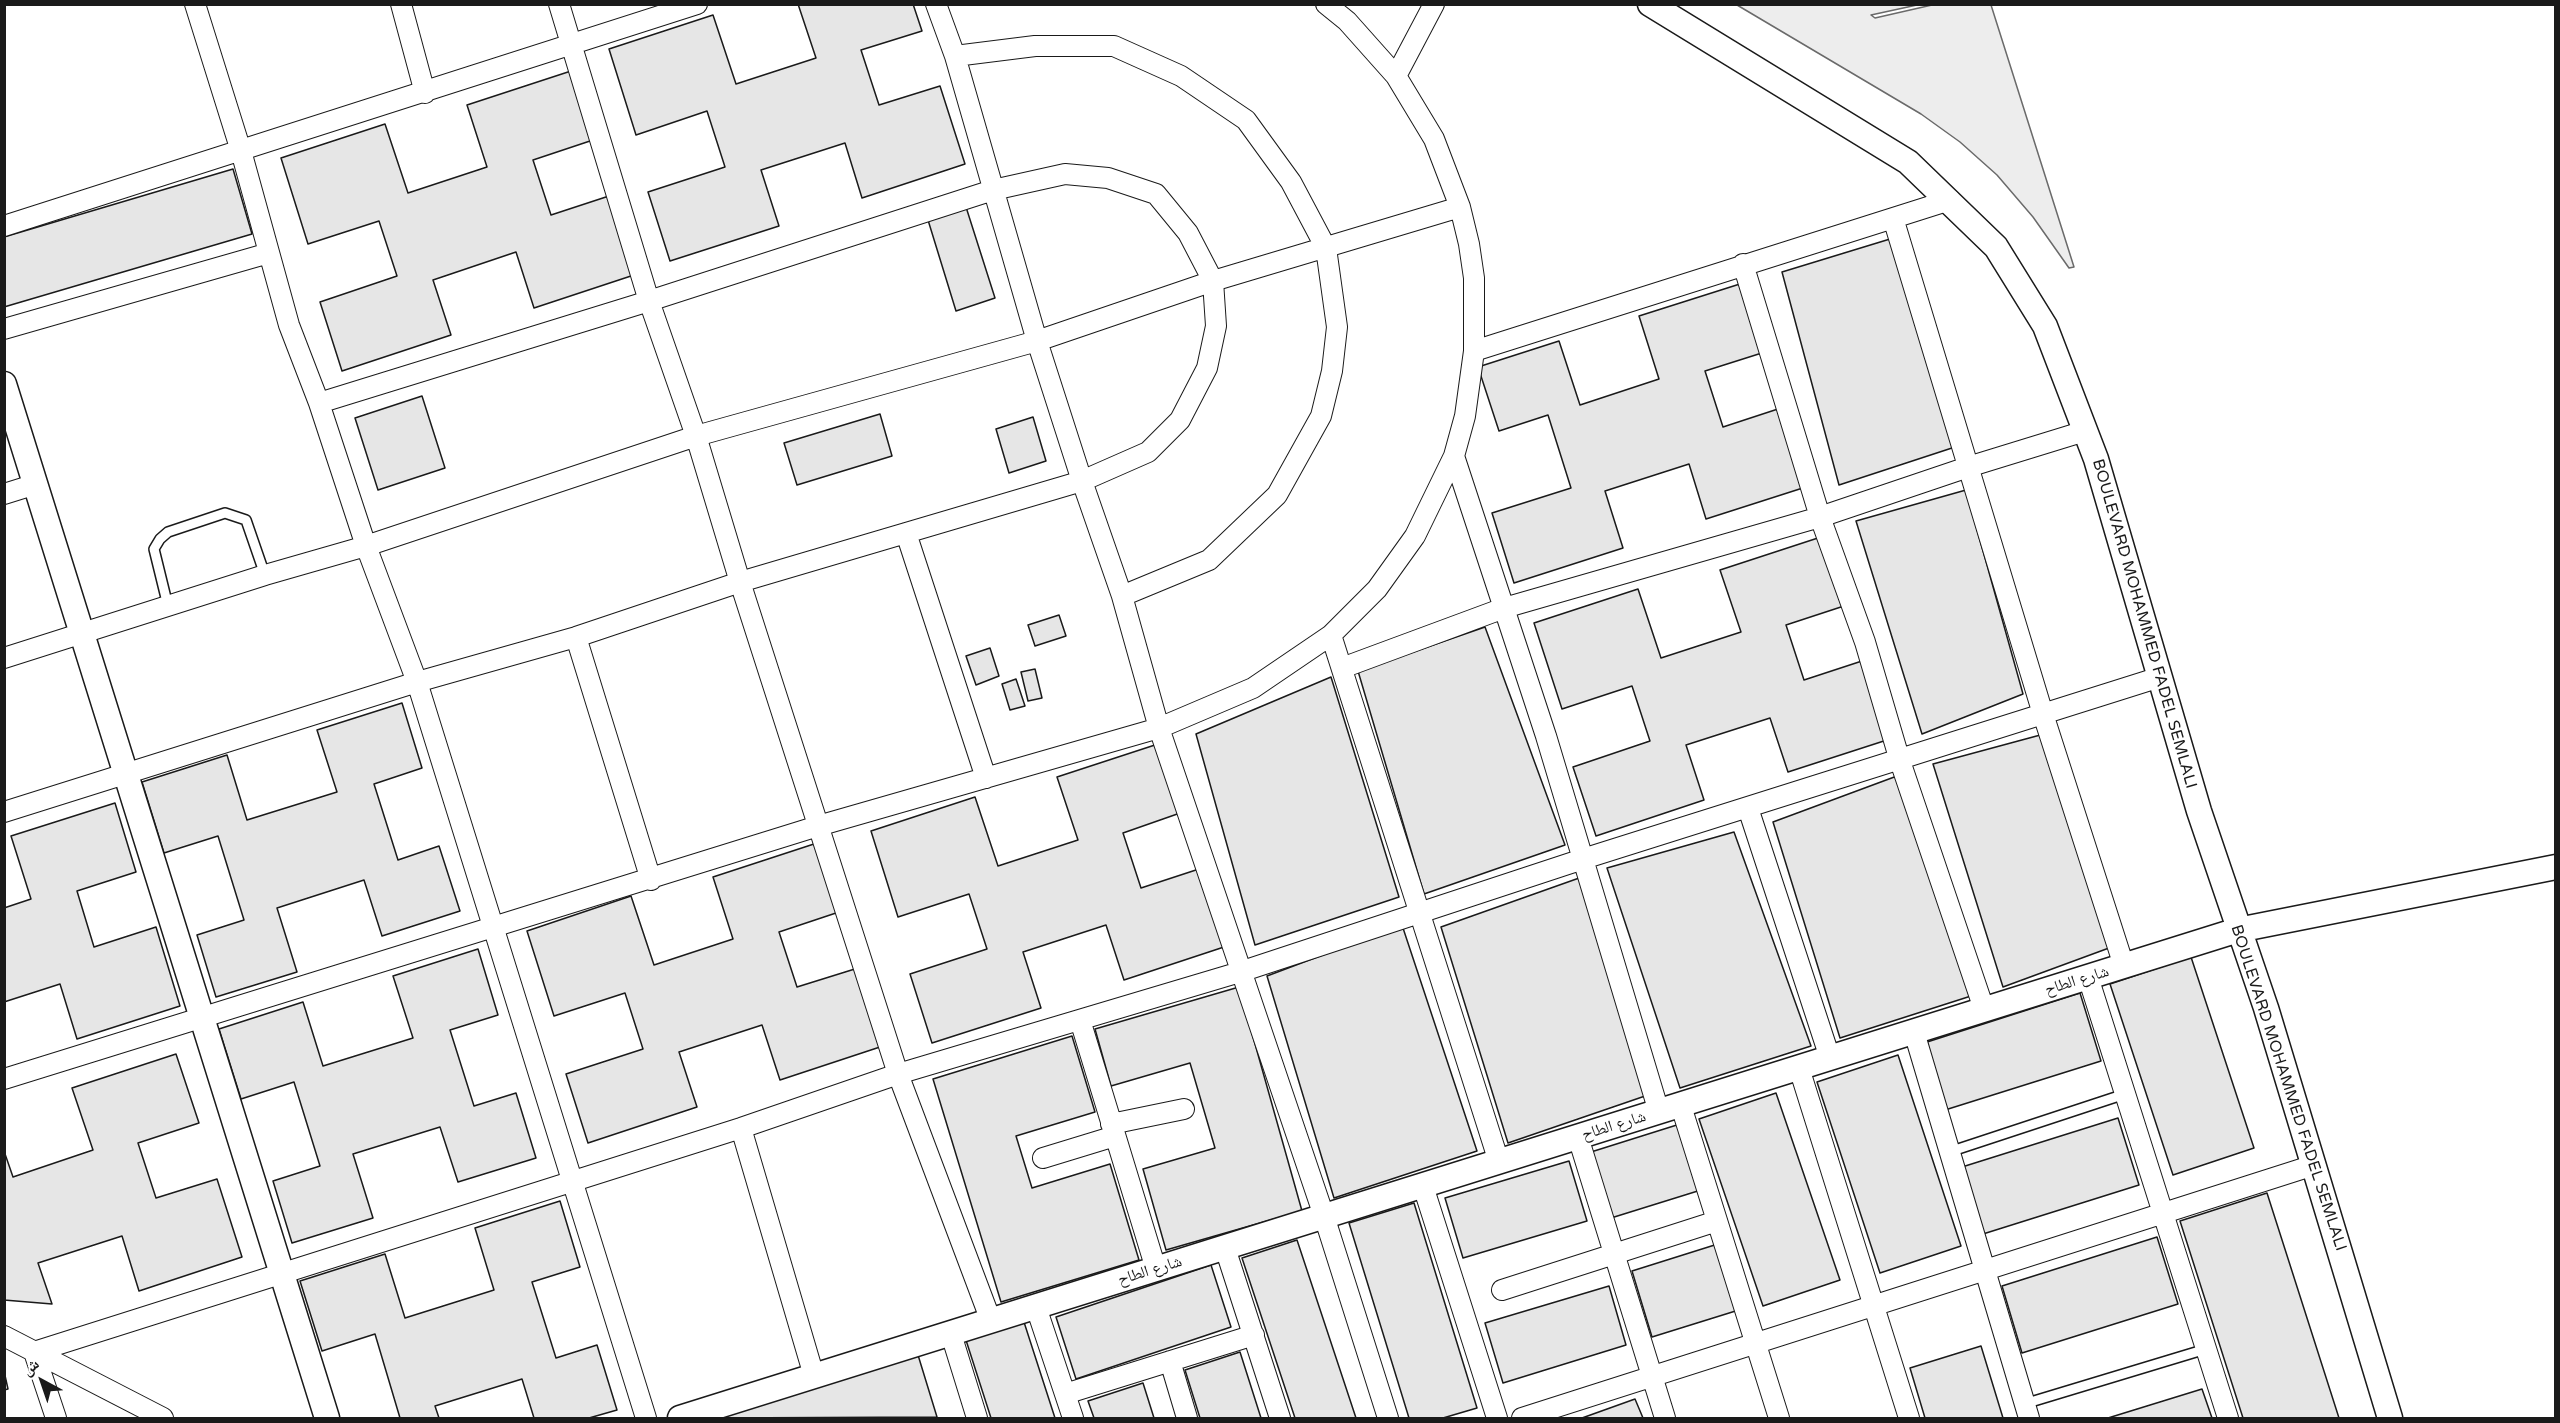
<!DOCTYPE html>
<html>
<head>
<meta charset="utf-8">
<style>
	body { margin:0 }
	#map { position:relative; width:2560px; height:1423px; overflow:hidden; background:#fff; font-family:"Varela Round","Noto Naskh Arabic",sans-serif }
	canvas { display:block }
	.frame { position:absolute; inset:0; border:6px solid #1a1a1a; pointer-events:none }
	.north { position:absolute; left:12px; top:1351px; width:60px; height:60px; -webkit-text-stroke:4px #fff; paint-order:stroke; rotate:320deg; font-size:16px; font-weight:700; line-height:24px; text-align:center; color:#1a1a1a }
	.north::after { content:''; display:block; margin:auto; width:21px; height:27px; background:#1a1a1a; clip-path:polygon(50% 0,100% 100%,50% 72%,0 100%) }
</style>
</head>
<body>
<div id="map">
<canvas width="2560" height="1423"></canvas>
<div class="frame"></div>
<div class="north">ش</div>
</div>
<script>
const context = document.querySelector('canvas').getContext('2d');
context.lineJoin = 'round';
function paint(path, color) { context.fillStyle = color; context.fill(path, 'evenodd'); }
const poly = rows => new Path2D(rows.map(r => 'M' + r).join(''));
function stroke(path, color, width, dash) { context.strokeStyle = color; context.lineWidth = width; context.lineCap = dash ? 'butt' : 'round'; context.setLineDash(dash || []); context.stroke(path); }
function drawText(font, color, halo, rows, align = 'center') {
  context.font = font + ' "Varela Round","Noto Naskh Arabic",sans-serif'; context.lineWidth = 4.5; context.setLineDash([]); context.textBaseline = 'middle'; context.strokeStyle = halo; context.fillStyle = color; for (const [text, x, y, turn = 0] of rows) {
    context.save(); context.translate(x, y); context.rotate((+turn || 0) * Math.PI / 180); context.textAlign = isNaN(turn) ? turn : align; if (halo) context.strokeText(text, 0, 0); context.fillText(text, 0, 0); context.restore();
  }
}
const parking = poly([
	[1737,5,1917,5,1871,15,1875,18,1932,5,1991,5,2074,267,2069,268,2033,217,1997,175,1960,142,1921,114,1737,5]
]);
paint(parking, '#ededed');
stroke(parking, '#6a6a6a', 1.5);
const building = poly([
	[798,4,913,4,922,31,861,50,879,105,940,86,965,164,862,198,845,143,761,170,779,226,670,261,648,192,725,167,707,111,636,135,609,49,713,15,736,84,816,58,798,4],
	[571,71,593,140,533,160,551,215,612,195,637,274,534,308,516,252,433,280,451,335,342,371,320,302,397,276,379,221,308,244,281,158,385,124,408,193,487,167,467,105,571,71],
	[233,169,252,234,4,307,4,237,233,169],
	[966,207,995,298,956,311,928,220,966,207],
	[1890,239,1955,447,1839,485,1782,272,1890,239],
	[1743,283,1765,352,1705,371,1723,427,1784,407,1809,486,1706,519,1689,464,1605,491,1623,548,1514,583,1492,513,1571,488,1548,415,1499,431,1478,367,1559,341,1580,405,1659,379,1639,316,1743,283],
	[422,396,445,468,378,490,355,418,422,396],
	[880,414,892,456,797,485,784,443,880,414],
	[1033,417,1046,461,1009,473,996,429,1033,417],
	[1966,490,2023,694,1922,734,1856,521,1966,490],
	[1824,536,1847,605,1786,625,1804,680,1865,660,1890,739,1788,772,1770,718,1686,745,1704,800,1596,836,1573,767,1650,741,1632,686,1562,709,1534,623,1638,589,1661,658,1741,632,1720,570,1824,536],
	[1059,615,1066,636,1035,646,1028,625,1059,615],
	[1485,627,1565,845,1424,894,1358,671,1485,627],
	[990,648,999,676,976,685,966,656,990,648],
	[1035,669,1042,698,1028,701,1021,672,1035,669],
	[1331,677,1399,897,1255,945,1196,734,1331,677],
	[1016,679,1025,706,1010,710,1002,684,1016,679],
	[402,703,422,768,374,784,398,860,439,846,460,911,382,936,364,880,277,908,297,972,216,997,197,935,244,920,218,836,164,853,142,782,227,755,247,820,337,792,317,730,402,703],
	[2044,734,2109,948,2003,987,1933,764,2044,734],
	[1161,743,1183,812,1123,833,1141,888,1202,868,1227,946,1124,980,1106,925,1023,952,1041,1008,932,1043,910,974,987,949,969,894,898,917,871,831,975,797,998,866,1078,840,1057,777,1161,743],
	[1897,776,1971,996,1840,1038,1773,822,1897,776],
	[115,803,136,872,77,891,94,947,156,927,180,1006,77,1039,60,984,4,1002,4,908,31,899,11,836,115,803],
	[1734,832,1811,1046,1680,1088,1607,868,1734,832],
	[817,843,839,912,779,932,797,987,858,968,883,1046,780,1080,762,1025,679,1052,697,1107,588,1143,566,1074,643,1049,625,993,554,1016,527,931,631,896,654,965,733,939,713,877,817,843],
	[1582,877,1648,1095,1508,1143,1441,927,1582,877],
	[1402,925,1477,1151,1334,1198,1267,976,1402,925],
	[478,949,498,1015,450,1030,474,1106,516,1093,536,1158,458,1182,440,1127,353,1154,373,1218,292,1243,273,1181,320,1166,294,1082,241,1099,219,1029,303,1002,323,1066,413,1038,393,976,478,949],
	[2191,957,2254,1148,2173,1175,2110,984,2191,957],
	[1239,987,1302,1211,1166,1250,1143,1169,1215,1148,1190,1063,1111,1086,1095,1029,1239,987],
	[2080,993,2101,1061,1945,1110,1924,1043,2080,993],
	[1072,1036,1095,1112,1016,1136,1032,1188,1110,1164,1139,1260,1001,1302,933,1079,1072,1036],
	[176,1054,199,1123,138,1143,156,1198,217,1179,242,1257,139,1291,122,1236,38,1263,52,1304,4,1300,4,1151,13,1177,93,1150,72,1088,176,1054],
	[1898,1055,1961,1246,1880,1273,1817,1082,1898,1055],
	[1776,1093,1840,1280,1763,1306,1699,1119,1776,1093],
	[2118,1118,2139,1185,1983,1234,1962,1167,2118,1118],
	[1680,1124,1701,1190,1611,1218,1591,1152,1680,1124],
	[1569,1161,1587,1221,1463,1258,1445,1198,1569,1161],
	[2267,1193,2339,1418,2243,1418,2180,1221,2267,1193],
	[560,1201,580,1267,532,1282,556,1358,597,1345,617,1410,589,1418,534,1418,522,1379,435,1406,439,1418,400,1418,375,1334,322,1351,300,1281,385,1254,405,1318,494,1290,475,1228,560,1201],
	[1414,1203,1477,1408,1443,1418,1409,1418,1349,1223,1414,1203],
	[2157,1237,2178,1304,2022,1353,2002,1286,2157,1237],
	[1297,1240,1356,1418,1295,1418,1242,1258,1297,1240],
	[1721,1243,1742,1309,1652,1337,1632,1271,1721,1243],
	[1211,1265,1231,1327,1076,1379,1056,1317,1211,1265],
	[1609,1286,1626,1345,1503,1383,1485,1323,1609,1286],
	[1023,1319,1055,1418,991,1418,965,1337,1023,1319],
	[1981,1346,2003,1418,1925,1418,1910,1368,1981,1346],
	[1240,1352,1261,1418,1200,1418,1185,1370,1240,1352],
	[918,1355,937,1417,710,1418,918,1355],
	[4,1371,8,1389,4,1390,4,1371],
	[1143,1383,1154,1418,1094,1418,1088,1401,1143,1383],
	[2202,1389,2212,1418,2108,1418,2202,1389],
	[1635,1399,1643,1418,1582,1418,1635,1399]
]);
paint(building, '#e6e6e6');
stroke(building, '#1a1a1a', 1.5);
const service = poly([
	[168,606,154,549,160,539,168,532,225,513,246,520,265,575],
	[1949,1152,2125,1094],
	[2024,1404,2206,1349]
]);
const minor = poly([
	[195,4,241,151,289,325,319,403,366,546,417,682,646,1418],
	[401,4,425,93],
	[559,4,649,301,696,436,740,582,898,1074,991,1321],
	[936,4,955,56,1037,341,1082,481,1122,596,1159,728,1324,1216,1388,1418],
	[955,56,1035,46,1114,46,1181,76,1246,120,1291,182,1326,248,1337,327,1332,371,1321,416,1277,495,1209,560,1122,596],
	[1396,76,1434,4],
	[1893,218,2043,714,2124,966],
	[4,226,697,4],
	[1743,264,1820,517,1865,642,1900,761,1984,1009],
	[4,329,269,253],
	[1474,351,1950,200],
	[1454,456,1546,736,1659,1112],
	[4,494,36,484],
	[906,533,986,778],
	[1331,635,1499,1162],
	[576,637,651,880],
	[4,658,265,575,366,546,696,436,1037,341,1213,281,1460,207],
	[1342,668,1504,608,1820,517,1968,467,2085,431],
	[1748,808,1830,1058],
	[4,812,417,682,576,637,740,582,1082,481,1148,452,1180,420,1207,368,1216,326,1213,281,1188,233,1156,194,1108,178,1065,174,993,190,649,301,319,403],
	[2088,977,2228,1418],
	[1080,1020,1156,1269],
	[1914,1032,2029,1418],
	[1799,1068,1909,1418],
	[4,1079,818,826,1159,728,1253,688,1331,635,1377,589,1415,536,1454,456,1465,416,1474,351,1474,278,1469,244,1460,207,1434,139,1396,76,1347,21,1326,4],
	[1681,1106,1779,1418],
	[1111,1124,1184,1109],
	[741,1128,814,1376],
	[1578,1137,1665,1418],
	[1043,1158,1115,1136],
	[1423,1186,1497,1418],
	[1225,1248,1280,1418],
	[1502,1290,1717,1221],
	[1036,1307,1073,1418],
	[951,1334,977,1418],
	[4,1336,163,1418],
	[1170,1361,1187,1418],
	[1065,1394,1254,1335],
	[56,1418,34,1352,741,1128,898,1074,1240,972,1583,859,2160,677],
	[1522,1418,2314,1165]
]);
const tertiary = poly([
	[1650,4,1908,162,1996,247,2045,326,2096,459,2199,811,2266,1008,2390,1418],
	[4,384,327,1418],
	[680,1418,2238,930,2556,867]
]);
stroke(service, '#1a1a1a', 12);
stroke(minor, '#1a1a1a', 22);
stroke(tertiary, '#1a1a1a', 27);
stroke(service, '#fff', 9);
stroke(minor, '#fff', 20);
stroke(tertiary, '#fff', 24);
drawText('16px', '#1a1a1a', '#fff', [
	["BOULEVARD MOHAMMED FADEL SEMLALI",2144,624,74],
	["شارع الطاح",2077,981,-17],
	["BOULEVARD MOHAMMED FADEL SEMLALI",2288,1088,72],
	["شارع الطاح",1614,1126,-17],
	["شارع الطاح",1150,1271,-17]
]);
</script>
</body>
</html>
